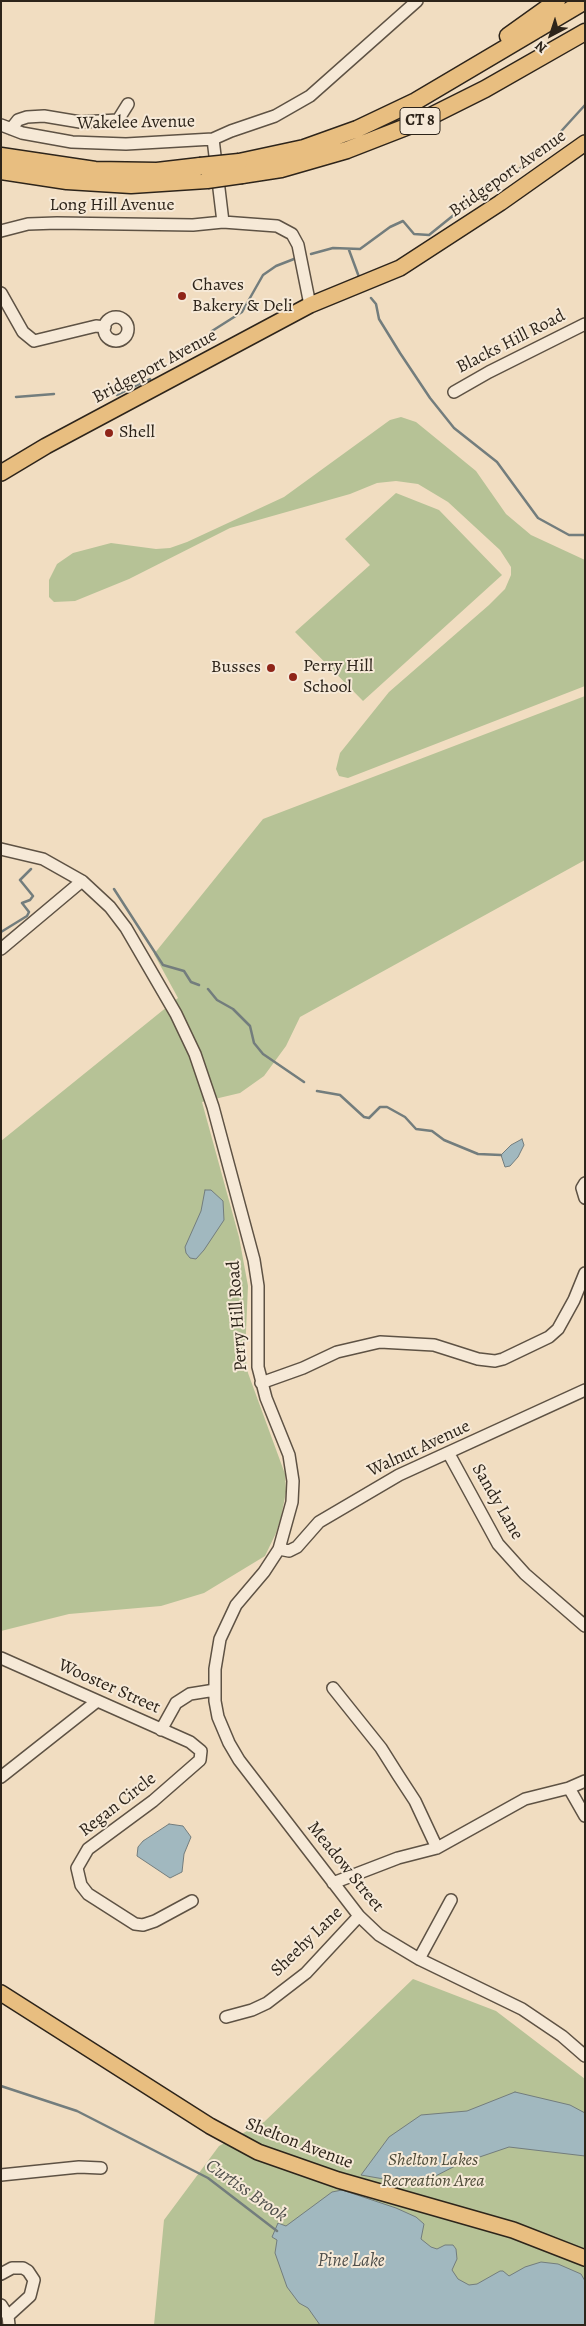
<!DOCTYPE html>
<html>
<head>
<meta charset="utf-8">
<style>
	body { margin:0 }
	#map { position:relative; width:586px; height:2326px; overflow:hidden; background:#f1ddc1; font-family:Alegreya,serif }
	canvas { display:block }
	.frame { position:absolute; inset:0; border:2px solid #2d241a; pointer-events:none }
	.north { position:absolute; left:526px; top:10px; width:50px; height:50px; -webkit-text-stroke:4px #f6e9d7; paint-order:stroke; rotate:220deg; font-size:14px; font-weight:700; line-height:20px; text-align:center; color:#2d241a }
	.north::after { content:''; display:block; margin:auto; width:18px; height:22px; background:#2d241a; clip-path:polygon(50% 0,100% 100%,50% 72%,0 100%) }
</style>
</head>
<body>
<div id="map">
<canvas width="586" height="2326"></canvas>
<div class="frame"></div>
<div class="north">N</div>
</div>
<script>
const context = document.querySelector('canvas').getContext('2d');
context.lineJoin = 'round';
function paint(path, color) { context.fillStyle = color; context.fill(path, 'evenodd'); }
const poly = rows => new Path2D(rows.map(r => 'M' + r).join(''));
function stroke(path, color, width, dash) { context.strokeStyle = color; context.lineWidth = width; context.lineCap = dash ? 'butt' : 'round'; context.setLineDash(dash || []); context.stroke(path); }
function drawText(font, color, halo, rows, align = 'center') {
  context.font = font + ' Alegreya,serif'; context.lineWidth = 4; context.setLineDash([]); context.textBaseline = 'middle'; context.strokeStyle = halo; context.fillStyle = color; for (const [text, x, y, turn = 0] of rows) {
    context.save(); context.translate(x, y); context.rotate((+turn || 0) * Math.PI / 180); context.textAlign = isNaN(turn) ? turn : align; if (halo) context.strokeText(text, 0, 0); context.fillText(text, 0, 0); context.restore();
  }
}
paint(poly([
	[401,417,416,422,476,471,506,514,531,535,585,560,585,686,348,778,339,776,336,769,340,753,389,692,489,605,505,589,511,575,511,567,500,550,448,502,418,484,396,481,377,483,350,494,230,528,129,579,75,601,54,602,49,597,49,580,57,564,73,553,111,543,156,549,170,548,187,542,284,497,390,420],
	[396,493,439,510,502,575,363,701,295,632,370,565,345,539],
	[585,696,585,860,300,1017,286,1046,264,1076,240,1093,202,1102,239,1237,248,1286,245,1354,248,1373,285,1474,286,1492,281,1517,276,1533,265,1556,204,1593,161,1606,69,1614,1,1631,1,1141,178,998,154,954,263,819],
	[413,1979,496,2011,585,2079,585,2325,154,2325,164,2220,219,2146,264,2122]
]), '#b6c296');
const water = poly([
	[522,1139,524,1145,518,1157,510,1166,505,1167,501,1155,511,1145,522,1139],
	[205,1190,211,1190,223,1201,224,1220,204,1250,196,1259,190,1258,186,1253,185,1247,201,1211,205,1190],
	[169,1824,183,1826,191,1837,184,1854,182,1872,170,1878,137,1856,138,1847,143,1841,169,1824],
	[515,2092,570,2105,585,2113,585,2156,509,2147,459,2164,418,2185,361,2175,389,2137,421,2115,467,2111,515,2092],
	[342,2190,396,2208,416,2217,424,2224,421,2239,431,2247,437,2249,445,2245,453,2245,456,2249,457,2259,452,2270,458,2279,469,2285,477,2284,500,2271,503,2271,509,2276,525,2267,541,2262,558,2264,581,2274,585,2281,585,2325,320,2325,308,2308,299,2303,287,2287,275,2253,277,2240,272,2237,278,2223,286,2226,332,2192,342,2190]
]);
paint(water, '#a1b8bf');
stroke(water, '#737d7d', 1);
stroke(poly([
	[555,138,585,105],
	[518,170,541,152],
	[349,250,359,277],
	[311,254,333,248,360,249,390,227,403,221,414,234,429,235,491,185],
	[371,298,376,304,379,319,400,353,430,398,454,428,497,462,538,518,569,535,585,535],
	[212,331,242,312,263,275,276,266,294,259],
	[117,395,150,379],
	[16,397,54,394],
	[114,889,163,965,184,971,191,982,199,985],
	[1,932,27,916,29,912,22,903,30,900,33,896,20,880,31,869],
	[208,989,217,1000,233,1009,250,1026,254,1043,263,1054,304,1082],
	[317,1091,340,1095,364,1117,369,1118,380,1107,387,1107,405,1117,416,1129,432,1131,444,1140,478,1154,501,1155],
	[1,2086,77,2111,208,2178,277,2231]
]), '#737d7d', 2.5);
const minor = poly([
	[1,125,22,133,72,142,126,144,213,139,231,131,275,116,310,96,417,1],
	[11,129,18,120,27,117,44,116,80,122,118,120,128,104],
	[213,139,223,222],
	[1,231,28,224,57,223,193,225,223,222,277,226,292,234,298,245,310,305],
	[1,293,23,332,34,341,96,326,105,327],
	'104 329a12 12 0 1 1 24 0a12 12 0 1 1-24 0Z',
	[454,392,489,372,585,324],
	[1,849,43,859,82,881,110,907,126,928,176,1014,195,1054,213,1107,254,1260,258,1286,258,1367,266,1398,289,1455,293,1481,292,1502,279,1549,264,1572,236,1605,220,1639,215,1669,215,1701,218,1717,229,1743,239,1760,359,1916,379,1935,419,1959,522,2009,562,2036,585,2056],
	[1,949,82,881],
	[585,1183,582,1188,585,1198],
	[261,1383,303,1368,337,1352,380,1342,434,1345,478,1359,495,1361,503,1359,549,1337,558,1329,574,1300,585,1273],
	[449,1454,498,1544,525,1574,585,1626],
	[279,1549,289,1551,297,1547,319,1522,399,1475,585,1390],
	[1,1658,190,1742,201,1751,200,1760,153,1801,88,1849,77,1868,81,1885,88,1894,135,1924,143,1925,155,1921,192,1901],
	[333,1688,381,1748,398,1775,415,1801,437,1848],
	[161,1730,176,1703,190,1694,215,1690],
	[1,1777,96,1702],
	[569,1788,585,1816],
	[333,1883,398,1858,437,1848,525,1799,569,1788,585,1781],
	[419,1959,451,1900],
	[226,2017,252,2010,267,2003,306,1973,359,1916],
	[1,2175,79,2167,101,2168],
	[1,2274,12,2268,23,2268,28,2271,34,2280,30,2296,8,2316],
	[1,2305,8,2316,9,2325]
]);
const major = poly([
	[1,473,46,446,310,305,400,268,500,203,585,143],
	[1,1993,210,2126,258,2152,338,2180,513,2230,585,2258]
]);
const highway = poly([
	[508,36,557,1],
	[1,156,95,170,157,171,200,166],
	[239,162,304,148,357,129,416,101,585,1],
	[1,171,67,181,131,185,207,180],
	[242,175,281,169,347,150,419,122,485,89,585,32]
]);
stroke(minor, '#5e5244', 14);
stroke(major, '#2d241a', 18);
stroke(highway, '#2d241a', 19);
stroke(minor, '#f6e9d7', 11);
stroke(major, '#e8be80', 15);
stroke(highway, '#e8be80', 16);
const highwayBridge = poly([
	[200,166,239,162],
	[207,180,242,175]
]);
stroke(highwayBridge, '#2d241a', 19, []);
stroke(highwayBridge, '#e8be80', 16);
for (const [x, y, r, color] of [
	[182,296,5,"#8f2418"],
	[109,433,5,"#8f2418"],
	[271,668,5,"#8f2418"],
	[293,677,5,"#8f2418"]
]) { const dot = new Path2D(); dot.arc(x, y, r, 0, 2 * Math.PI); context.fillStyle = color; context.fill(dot); stroke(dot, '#f6e9d7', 2); }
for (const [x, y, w] of [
	[420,121,40]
]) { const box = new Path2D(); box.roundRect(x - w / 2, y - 13.5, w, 27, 4); context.fillStyle = '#f6e9d7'; context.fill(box); stroke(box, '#2d241a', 1); }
drawText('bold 16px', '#2d241a', null, [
	["CT 8",420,121]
]);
drawText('18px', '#2d241a', '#f6e9d7', [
	["Wakelee Avenue",136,123,-1],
	["Bridgeport Avenue",508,174,-35],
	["Long Hill Avenue",112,206],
	["Blacks Hill Road",511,342,-27],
	["Bridgeport Avenue",155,367,-28],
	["Perry Hill Road",238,1316,-94],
	["Walnut Avenue",419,1449,-25],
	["Sandy Lane",497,1502,60],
	["Wooster Street",109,1687,24],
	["Regan Circle",118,1805,-38],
	["Meadow Street",345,1867,51],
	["Sheehy Lane",307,1942,-44],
	["Shelton Avenue",299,2144,21]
]);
drawText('18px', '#2d241a', '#f6e9d7', [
	["Chaves",192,286],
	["Bakery & Deli",192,307],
	["Shell",119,433],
	["Perry Hill",303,667],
	["School",303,688],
	["Busses",261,668,"right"]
], 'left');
drawText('italic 18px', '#4f4c39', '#f6e9d7', [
	["Shelton Lakes",433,2161],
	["Recreation Area",433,2182]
]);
drawText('italic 19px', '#50504c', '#f6e9d7', [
	["Curtiss Brook",246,2191,35],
	["Pine Lake",351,2261]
]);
</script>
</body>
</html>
